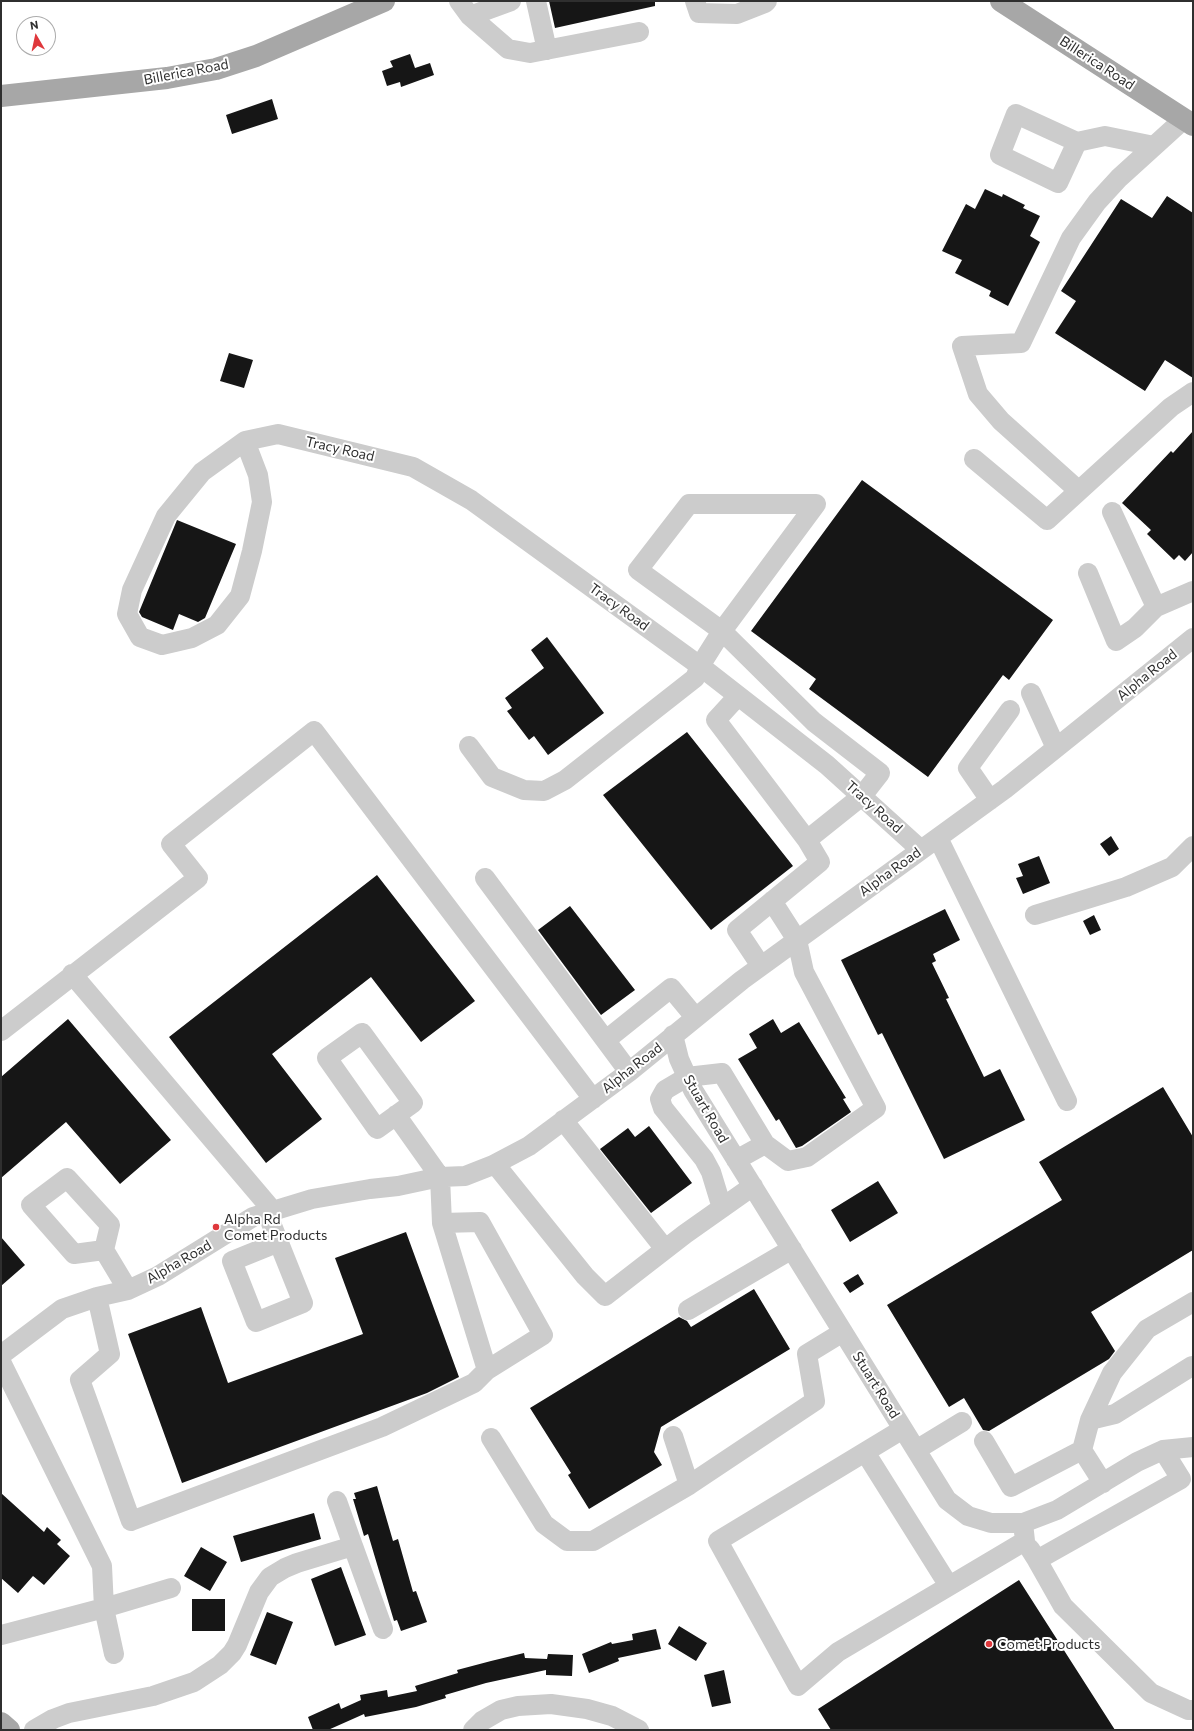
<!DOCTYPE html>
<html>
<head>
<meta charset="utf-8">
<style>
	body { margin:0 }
	#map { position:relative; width:1194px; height:1731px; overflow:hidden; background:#fff; font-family:Commissioner,sans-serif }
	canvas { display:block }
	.frame { position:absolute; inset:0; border:2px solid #2f2f2f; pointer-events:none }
	.north { position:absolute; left:16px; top:16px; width:40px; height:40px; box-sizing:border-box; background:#fff; border:1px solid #acacac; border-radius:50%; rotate:351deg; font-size:11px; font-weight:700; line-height:16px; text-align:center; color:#2f2f2f }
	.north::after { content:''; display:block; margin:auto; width:14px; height:18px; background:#df383c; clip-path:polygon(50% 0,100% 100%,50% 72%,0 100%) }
</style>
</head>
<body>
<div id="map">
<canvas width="1194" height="1731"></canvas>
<div class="frame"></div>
<div class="north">N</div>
</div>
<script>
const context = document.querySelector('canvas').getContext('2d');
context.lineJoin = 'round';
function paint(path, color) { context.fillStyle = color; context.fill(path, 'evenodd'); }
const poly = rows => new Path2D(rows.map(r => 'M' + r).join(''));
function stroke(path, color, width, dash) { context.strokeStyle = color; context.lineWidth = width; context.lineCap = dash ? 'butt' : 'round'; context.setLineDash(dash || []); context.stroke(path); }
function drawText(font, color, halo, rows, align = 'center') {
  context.font = font + ' Commissioner,sans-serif'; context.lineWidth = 4; context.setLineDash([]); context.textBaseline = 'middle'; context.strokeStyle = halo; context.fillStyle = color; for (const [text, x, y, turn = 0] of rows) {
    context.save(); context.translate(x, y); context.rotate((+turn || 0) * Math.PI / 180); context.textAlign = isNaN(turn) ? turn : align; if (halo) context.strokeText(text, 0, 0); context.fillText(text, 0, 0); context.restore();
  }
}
paint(poly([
	[549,1,655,1,655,6,555,28],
	[410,54,415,68,430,63,434,75,401,87,400,82,387,86,382,71,393,67,390,61],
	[272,99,278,119,232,134,226,115],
	[985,189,1002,197,1003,194,1025,205,1023,208,1040,216,1030,236,1040,242,1008,306,989,296,991,291,955,273,962,260,942,251,966,204,975,209],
	[1167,196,1193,213,1193,378,1165,360,1145,391,1055,333,1076,301,1061,291,1121,199,1152,218],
	[229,353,253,360,244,388,220,381],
	[1193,431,1193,552,1185,561,1179,555,1174,560,1147,534,1151,530,1122,503,1171,451,1173,453],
	[862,480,1053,620,1009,680,1003,675,928,777,809,689,816,679,751,631],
	[177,520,236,544,205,618,198,622,179,614,173,630,142,617,139,612],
	[547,637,604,713,548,755,534,736,529,740,507,711,512,708,505,698,544,668,531,650],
	[687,732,793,866,711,930,603,795],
	[1111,836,1119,849,1109,856,1100,844],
	[1039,856,1050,883,1023,894,1016,878,1023,876,1018,864],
	[377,875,475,1001,421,1042,371,977,272,1054,322,1119,266,1163,169,1037],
	[570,906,635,990,601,1015,538,930],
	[945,909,960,940,933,954,936,961,932,963,949,998,946,999,984,1077,1000,1069,1025,1120,944,1159,882,1033,878,1035,841,960],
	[1094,915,1101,930,1090,935,1083,921],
	[68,1019,171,1140,120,1184,66,1122,1,1178,1,1077],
	[773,1019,781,1033,799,1022,846,1098,843,1099,851,1112,802,1146,796,1148,779,1119,776,1121,738,1059,757,1048,749,1034],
	[1163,1087,1193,1137,1193,1250,1091,1312,1115,1351,1109,1359,989,1431,983,1430,964,1398,949,1407,887,1305,1062,1200,1039,1162],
	[649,1126,692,1183,651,1213,600,1149,628,1128,635,1137],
	[878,1181,898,1213,850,1242,831,1210],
	[406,1232,459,1377,427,1393,182,1483,128,1334,201,1307,228,1383,363,1334,335,1258],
	[1,1237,25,1265,1,1286],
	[858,1274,864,1284,850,1293,843,1283],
	[754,1289,790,1349,661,1427,654,1452,662,1465,589,1509,568,1475,571,1473,530,1408,679,1317,687,1321,691,1327],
	[377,1486,393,1541,398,1539,413,1592,416,1591,427,1622,401,1631,397,1620,394,1621,368,1534,364,1536,353,1499,356,1499,354,1493],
	[1,1493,44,1532,47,1527,61,1540,57,1544,70,1556,44,1585,33,1576,18,1593,1,1578],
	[314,1513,321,1539,241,1562,233,1536],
	[201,1547,227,1562,210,1591,184,1576],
	[341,1567,366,1635,335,1646,311,1579],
	[1019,1580,1115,1730,831,1730,818,1709],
	[192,1599,225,1599,225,1631,192,1631],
	[267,1612,293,1622,276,1665,250,1655],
	[679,1626,707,1643,696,1661,668,1644],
	[656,1629,661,1649,618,1658,619,1661,589,1673,582,1654,611,1642,612,1644,633,1640,632,1634],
	[524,1653,525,1658,547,1659,548,1654,573,1655,572,1676,546,1675,546,1670,486,1683,445,1695,446,1698,416,1707,365,1717,364,1714,328,1730,313,1730,308,1717,339,1703,341,1709,361,1700,360,1695,387,1690,388,1697,417,1691,415,1686,458,1673,457,1670,491,1661],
	[724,1670,731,1703,712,1707,704,1675]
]), '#161616');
stroke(poly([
	[459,1,470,16,508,49,530,53,639,32],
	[536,1,547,50],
	[695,1,699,13,737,14,765,3,767,1],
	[470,16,511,1],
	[1077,142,1058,183,1000,155,1016,114,1077,142,1105,136,1154,146],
	[245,441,258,475,262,502,252,551,240,596,217,625,192,638,162,645,140,637,127,614,132,590,166,516,202,472,245,441,278,434,413,467,471,500,700,666,827,765,921,850],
	[974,459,1047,520,1171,407,1193,392],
	[1079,491,1001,421,978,394,962,346,1021,343,1071,238,1097,202,1119,178,1184,119],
	[1112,512,1156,607],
	[1088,573,1116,641,1135,628,1156,607,1193,591],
	[1031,693,1056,748],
	[738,696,716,720,807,840,862,796,880,773,814,722,722,631,638,570,689,504,816,504],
	[469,746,492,777,524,790,544,791,565,780,695,678,700,666,722,631,816,504],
	[990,800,968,768,1010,710],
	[938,838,1067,1101],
	[485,878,629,1072],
	[1035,915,1126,887,1172,867,1193,846],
	[761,966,737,930,820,862,807,840],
	[72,974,273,1211],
	[1,1031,198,878,171,844,314,731,593,1099],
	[362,1033,413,1103,377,1129,327,1058,362,1033],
	[673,1035,679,1059,693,1090,947,1500,968,1516,991,1523,1023,1523,1057,1510,1137,1462,1163,1450,1193,1447],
	[606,1040,671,988,695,1017],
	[563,1120,665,1249],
	[765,1144,788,1161,807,1157,876,1108,804,972,797,940,772,901],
	[495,1164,585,1276,605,1296,685,1234,753,1186],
	[722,1208,711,1172,704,1159,663,1108,660,1099,665,1090,687,1077,722,1073,765,1144,736,1160],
	[267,1213,303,1303,256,1322,232,1261,279,1242],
	[442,1223,480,1222,543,1335,487,1370],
	[104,1250,74,1254,31,1205,67,1178,110,1225,104,1250,128,1290],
	[97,1297,110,1354,80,1380,131,1521,382,1427,474,1383,487,1370,442,1223,440,1177,396,1115],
	[688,1310,792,1249],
	[1,1355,62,1309,97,1297,128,1290,158,1276,253,1217,312,1199,370,1189,398,1186,440,1177,465,1176,493,1165,529,1146,629,1072,742,980,1005,789,1193,638],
	[1,1362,102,1566,104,1608,114,1654],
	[1090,1420,1115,1414,1192,1366],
	[903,1429,718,1541,798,1686,838,1652,1025,1541,1023,1523],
	[673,1436,689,1485],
	[491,1438,544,1524,567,1541,593,1541,689,1485,815,1401,807,1354,843,1332],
	[984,1441,1011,1487,1082,1450,1103,1483],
	[916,1450,962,1422],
	[1082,1450,1090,1420,1112,1373,1147,1329,1193,1302],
	[865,1452,949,1586],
	[337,1501,353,1546],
	[1030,1549,1037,1560,1181,1479,1163,1450],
	[1037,1560,1063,1606,1151,1693,1188,1710,1193,1710],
	[1,1635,104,1608,171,1588],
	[34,1730,53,1719,69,1713,153,1696,194,1682,220,1665,232,1653,237,1645,259,1592,270,1577,285,1568,297,1563,353,1546,383,1629],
	[473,1730,482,1721,501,1710,518,1706,551,1704,587,1709,612,1716,639,1730]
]), '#ccc', 20);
stroke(poly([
	[1001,1,1193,125],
	[1,96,167,78,216,69,256,56,384,1],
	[1,1723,9,1730]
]), '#a7a7a7', 22);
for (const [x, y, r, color] of [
	[216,1227,4,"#df383c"],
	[989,1644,4,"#df383c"]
]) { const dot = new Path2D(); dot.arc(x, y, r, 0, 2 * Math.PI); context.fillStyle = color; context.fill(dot); stroke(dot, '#fff', 1.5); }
drawText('14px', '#2f2f2f', '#fff', [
	["Billerica Road",1097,63,33],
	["Billerica Road",186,72,-11],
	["Tracy Road",340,449,13],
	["Tracy Road",619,607,36],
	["Alpha Road",1147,675,-39],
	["Tracy Road",874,807,42],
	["Alpha Road",890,872,-36],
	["Alpha Road",632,1068,-38],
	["Stuart Road",706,1109,60],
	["Alpha Road",179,1262,-30],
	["Stuart Road",876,1385,58]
]);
drawText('14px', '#2f2f2f', '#fff', [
	["Alpha Rd",224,1219],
	["Comet Products",224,1235],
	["Comet Products",997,1644]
], 'left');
</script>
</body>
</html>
